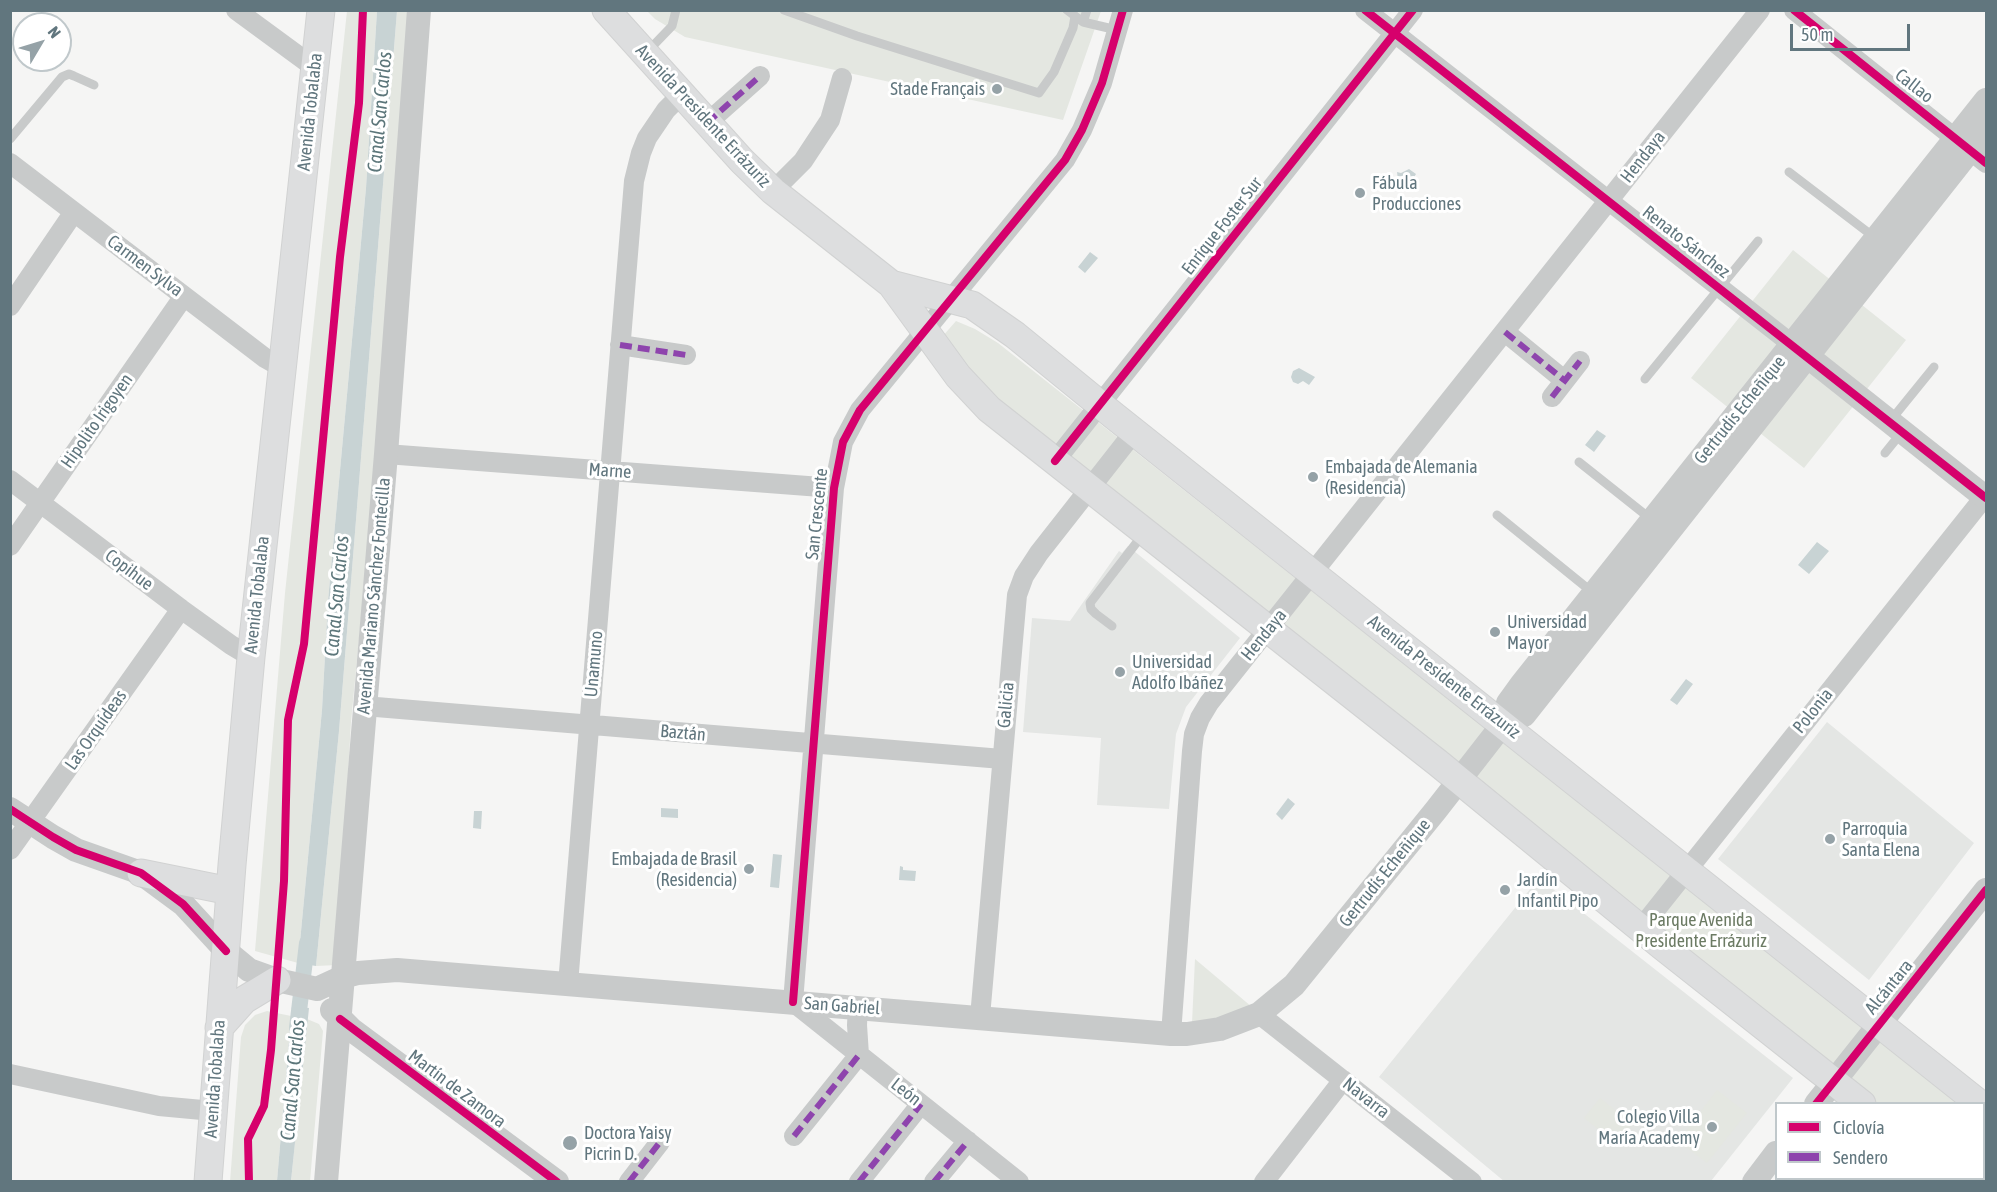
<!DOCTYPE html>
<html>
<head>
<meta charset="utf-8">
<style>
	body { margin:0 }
	#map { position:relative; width:1997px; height:1192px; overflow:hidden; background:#f5f5f4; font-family:"Asap Condensed",sans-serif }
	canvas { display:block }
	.frame { position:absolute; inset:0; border:12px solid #61767e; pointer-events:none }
	.legend { position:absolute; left:1775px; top:1102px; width:210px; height:78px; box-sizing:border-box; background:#fff; border:2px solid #c0c8cb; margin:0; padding:8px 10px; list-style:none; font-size:18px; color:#61767e }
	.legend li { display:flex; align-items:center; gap:12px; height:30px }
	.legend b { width:30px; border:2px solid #c0c8cb }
	.north { position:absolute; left:12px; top:12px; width:60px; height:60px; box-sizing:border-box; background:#fff; border:2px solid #c0c8cb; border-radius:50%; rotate:52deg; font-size:16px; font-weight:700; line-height:24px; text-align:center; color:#61767e }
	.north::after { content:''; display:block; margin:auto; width:21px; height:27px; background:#95a2a7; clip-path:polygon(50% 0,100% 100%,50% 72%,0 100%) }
	.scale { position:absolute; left:1790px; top:24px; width:120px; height:27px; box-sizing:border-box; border:3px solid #61767e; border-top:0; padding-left:8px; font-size:18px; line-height:21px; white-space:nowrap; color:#61767e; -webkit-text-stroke:4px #fff; paint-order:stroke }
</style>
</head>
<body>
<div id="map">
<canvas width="1997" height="1192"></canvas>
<div class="frame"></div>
<ul class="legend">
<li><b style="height:8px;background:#d6006c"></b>Ciclovía</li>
<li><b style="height:8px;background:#8e44ad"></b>Sendero</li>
</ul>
<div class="north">N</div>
<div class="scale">50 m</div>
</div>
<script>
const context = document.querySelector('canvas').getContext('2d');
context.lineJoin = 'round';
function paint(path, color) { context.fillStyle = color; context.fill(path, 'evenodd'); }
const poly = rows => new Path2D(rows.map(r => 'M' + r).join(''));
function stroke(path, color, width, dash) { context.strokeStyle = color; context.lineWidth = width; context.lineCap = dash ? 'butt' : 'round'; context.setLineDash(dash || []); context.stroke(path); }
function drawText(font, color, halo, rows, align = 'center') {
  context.font = font + ' "Asap Condensed",sans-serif'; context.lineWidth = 6; context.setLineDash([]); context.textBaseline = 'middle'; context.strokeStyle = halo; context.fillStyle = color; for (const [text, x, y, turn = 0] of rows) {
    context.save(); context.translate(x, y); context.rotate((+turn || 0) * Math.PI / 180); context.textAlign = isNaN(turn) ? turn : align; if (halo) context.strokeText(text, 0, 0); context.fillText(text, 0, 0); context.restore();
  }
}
paint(poly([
	[1128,546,1240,638,1186,707,1176,734,1169,809,1097,805,1101,738,1023,732,1032,618,1070,621,1119,551,1122,553],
	[1827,722,1974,843,1869,980,1718,859],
	[1539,878,1793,1078,1711,1181,1505,1182,1379,1077]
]), '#e4e6e4');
paint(poly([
	[347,11,377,11,366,188,328,601,322,710,298,963,255,951,285,593],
	[397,11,416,11,414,65,351,722,337,965,316,966,339,731],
	[647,11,1101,11,1063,120,685,37,655,19],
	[1793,250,1906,340,1804,468,1691,378],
	[956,321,975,329,998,343,1959,1103,1877,1103,1000,406,942,337],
	[1195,959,1252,1007,1233,1017,1192,1023],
	[267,1011,291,1016,277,1181,230,1182,241,1037,245,1025,255,1015],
	[307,1019,319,1024,323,1031,310,1181,291,1182],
	[1717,1090,1747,1113,1707,1163,1678,1141],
	[1600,1098,1633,1124,1617,1144,1584,1118],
	[1984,1123,1986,1126,1986,1181,1975,1181,1971,1179,1984,1178]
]), '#e4e7e1');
paint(poly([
	[377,11,397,11,339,731,316,966,298,963,322,710,328,601,366,188],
	[1409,169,1416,174,1410,184,1398,180,1397,172,1401,173],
	[1090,252,1098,258,1085,273,1078,267],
	[1299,368,1315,377,1309,385,1303,381,1298,384,1293,382,1291,377,1293,371],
	[1597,430,1606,436,1594,452,1585,445],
	[1817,542,1829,551,1809,574,1798,565],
	[1686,679,1693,684,1677,705,1670,700],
	[1288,798,1295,804,1282,820,1276,814],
	[661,808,678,809,678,818,661,817],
	[474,811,482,811,481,829,473,828],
	[773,854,782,855,779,888,770,887],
	[900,866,903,867,903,870,916,871,915,881,899,880],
	[292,1006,309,1008,291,1181,277,1181]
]), '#c8d3d4');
stroke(poly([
	[297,1028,307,943]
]), '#c8d3d4', 16);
const secondary = poly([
	[606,10,742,161,773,191,891,284,958,376,989,409,1438,763,1662,946,1862,1104],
	[891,284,972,305,1015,335,1113,415,1980,1104],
	[141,873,230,891],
	[219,1028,244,1000,277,980],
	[1956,1178,1960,1182],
	[208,1182,232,865,251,657,321,10]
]);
stroke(secondary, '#d1d2d2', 29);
stroke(poly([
	[784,10,857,36,1039,93,1054,72,1073,28,1075,16],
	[1067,10,1083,22,1087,10],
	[1083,22,1117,30],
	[647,52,672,26,676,10],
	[10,139,62,77,69,74,74,76,94,85],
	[1789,172,1874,237],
	[1645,379,1758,241],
	[1891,420,1934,367],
	[1885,453,1902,432],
	[1579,462,1652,520],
	[1497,515,1592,592],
	[1112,626,1096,614,1091,609,1090,603,1144,533]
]), '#c8caca', 9);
stroke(poly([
	[236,10,315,68],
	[1365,10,1793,345],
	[1794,10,1986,163],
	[707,123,760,76],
	[10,163,265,358,281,367],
	[773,191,803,161,830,120,842,78],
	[10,306,74,212],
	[1505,332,1564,380],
	[620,345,686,355],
	[1552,397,1580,361],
	[386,454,834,488],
	[1055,461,1413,10],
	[10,480,181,609,231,645,251,657],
	[10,546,184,296],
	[364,706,1002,759],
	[10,850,181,609],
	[1641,928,1986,495],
	[568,984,634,181,641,153,647,138,666,110,682,94],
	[1259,1014,1472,1182],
	[980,1017,1017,595,1024,576,1039,553,1134,432],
	[1171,1034,1192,751,1194,734,1200,718,1209,703,1760,10],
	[10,1074,159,1106,213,1111],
	[794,1136,859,1055,857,1025,858,1007],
	[629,1182,660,1142],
	[859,1182,921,1104],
	[934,1182,968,1141],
	[1019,1182,793,1002,834,488,843,442,860,410,1065,160,1082,130,1102,83,1123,10],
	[1264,1182,1343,1080]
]), '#c8caca', 20);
stroke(poly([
	[1797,348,1986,498],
	[1503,724,1524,715,1986,130],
	[10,809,53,837,76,850,141,873,183,904,226,951,249,970,277,980,317,989],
	[317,989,343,977,358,973,397,970,1171,1034,1187,1034,1220,1029,1259,1014,1294,985,1436,810,1503,724,1508,703,1521,685,1986,100],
	[332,1010,352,1030,557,1182],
	[1816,1104,1986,890],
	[326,1182,386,454,419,10],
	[1754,1182,1776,1153]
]), '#c8caca', 24);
stroke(secondary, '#dddedf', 27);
stroke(poly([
	[707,123,760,76],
	[1505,332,1564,380],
	[620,345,686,355],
	[1552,397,1580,361],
	[794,1136,859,1055],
	[629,1182,660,1142],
	[859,1182,921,1104],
	[934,1182,968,1141]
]), '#8e44ad', 6, [12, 6]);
stroke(poly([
	[1365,10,1986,498],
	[1794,10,1986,163],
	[1055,461,1413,10],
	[10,809,53,837,76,850,141,873,183,904,226,951],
	[793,1002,834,488,843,442,860,410,1065,160,1082,130,1102,83,1123,10],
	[340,1019,557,1182],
	[1816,1104,1986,890],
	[249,1182,248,1139,264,1106,271,1050,284,881,288,720,304,644,340,257,359,103,363,10]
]), '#d6006c', 8);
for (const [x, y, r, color] of [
	[997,89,6,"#95a2a7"],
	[1360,193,6,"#95a2a7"],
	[1313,477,6,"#95a2a7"],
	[1495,632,6,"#95a2a7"],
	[1120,672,6,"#95a2a7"],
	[1830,839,6,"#95a2a7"],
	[749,869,6,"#95a2a7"],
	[1505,890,6,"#95a2a7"],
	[1712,1127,6,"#95a2a7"],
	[570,1143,8,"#95a2a7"]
]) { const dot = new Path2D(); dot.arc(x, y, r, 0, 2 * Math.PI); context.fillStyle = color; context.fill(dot); stroke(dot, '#fff', 2); }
drawText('18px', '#61767e', '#fff', [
	["Callao",1914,86,38],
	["Avenida Tobalaba",310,112,-84],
	["Avenida Presidente Errázuriz",703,116,47],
	["Hendaya",1643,157,-52],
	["Enrique Foster Sur",1222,226,-52],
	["Renato Sánchez",1686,242,38],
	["Carmen Sylva",145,266,37],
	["Gertrudis Echeñique",1740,410,-51],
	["Hipolito Irigoyen",97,421,-55],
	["Marne",610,471,4],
	["San Crescente",817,514,-84],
	["Copihue",129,570,37],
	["Avenida Tobalaba",257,595,-84],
	["Avenida Mariano Sánchez Fontecilla",374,596,-85],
	["Hendaya",1264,635,-51],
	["Unamuno",594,664,-85],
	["Avenida Presidente Errázuriz",1444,677,38],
	["Galicia",1006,705,-85],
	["Polonia",1813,711,-51],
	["Las Orquídeas",96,730,-55],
	["Baztán",683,733,5],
	["Gertrudis Echeñique",1385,873,-51],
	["Alcántara",1889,987,-51],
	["San Gabriel",842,1006,4],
	["Avenida Tobalaba",215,1079,-86],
	["Martín de Zamora",457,1089,37],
	["León",906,1092,38],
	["Navarra",1366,1098,38]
]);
drawText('18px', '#61767e', '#fff', [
	["Stade Français",985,89,"right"],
	["Fábula",1372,183],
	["Producciones",1372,204],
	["Embajada de Alemania",1325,467],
	["(Residencia)",1325,488],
	["Universidad",1507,622],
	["Mayor",1507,643],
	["Universidad",1132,662],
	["Adolfo Ibáñez",1132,683],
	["Parroquia",1842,829],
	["Santa Elena",1842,850],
	["Embajada de Brasil",737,859,"right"],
	["(Residencia)",737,880,"right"],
	["Jardín",1517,880],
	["Infantil Pipo",1517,901],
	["Colegio Villa",1700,1117,"right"],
	["María Academy",1700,1138,"right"],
	["Doctora Yaisy",584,1133],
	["Picrin D.",584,1154]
], 'left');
drawText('18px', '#6c7b64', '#fff', [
	["Parque Avenida",1701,920],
	["Presidente Errázuriz",1701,941]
]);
drawText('italic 20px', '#5c767a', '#fff', [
	["Canal San Carlos",380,112,-85],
	["Canal San Carlos",337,596,-85],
	["Canal San Carlos",293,1080,-85]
]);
</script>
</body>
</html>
